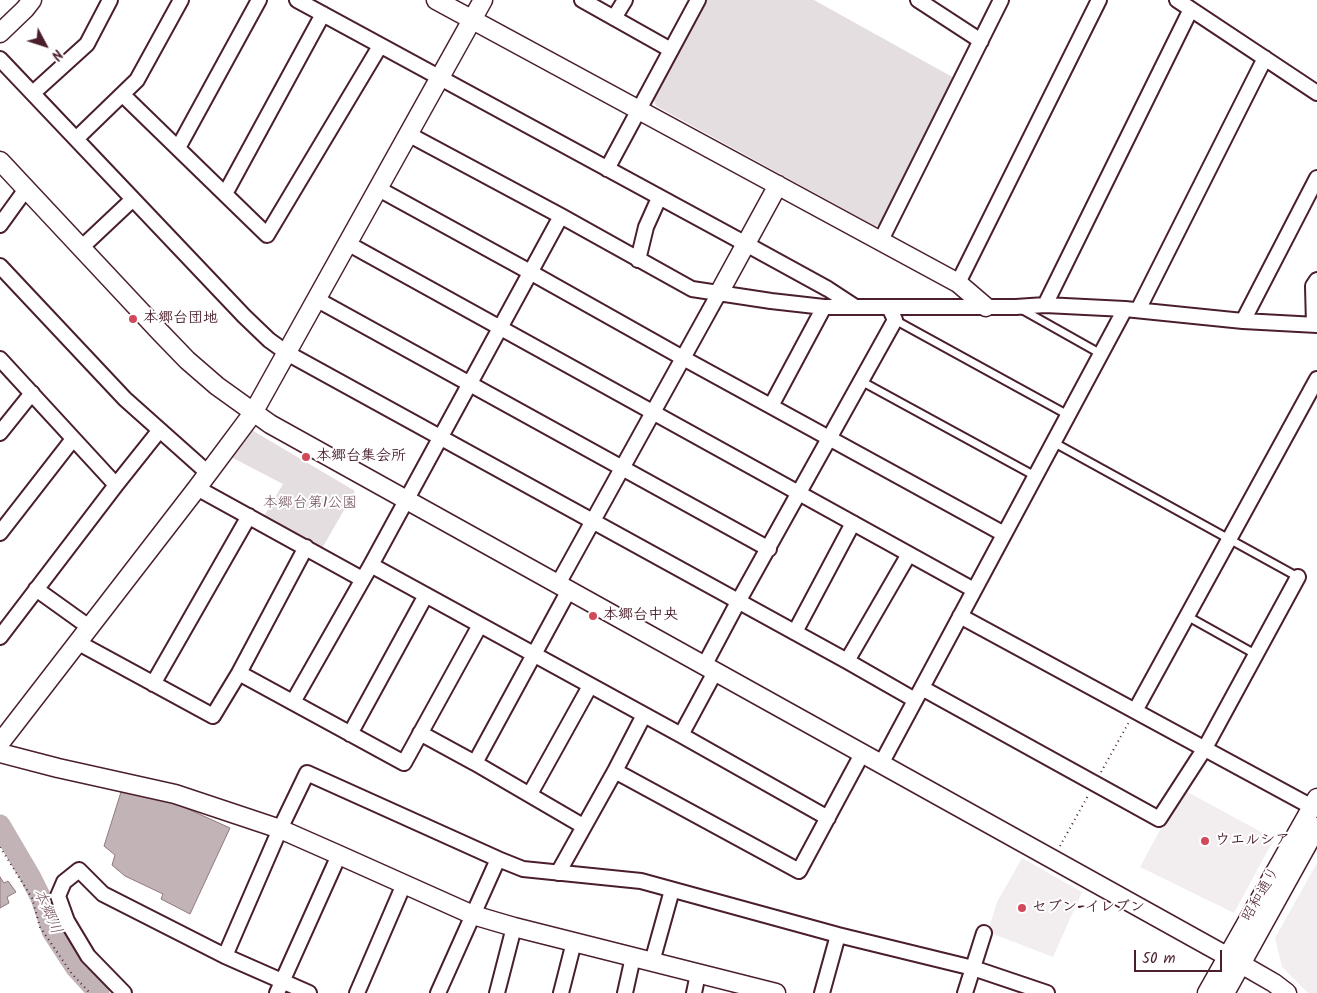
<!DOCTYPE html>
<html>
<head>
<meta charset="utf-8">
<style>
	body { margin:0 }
	#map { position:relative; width:1317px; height:993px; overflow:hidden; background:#fff; font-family:Kalam,sans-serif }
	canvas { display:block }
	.north { position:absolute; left:20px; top:20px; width:50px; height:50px; -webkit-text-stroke:4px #fff; paint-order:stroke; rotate:130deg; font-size:14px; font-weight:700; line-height:20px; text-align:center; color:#4a1f2b }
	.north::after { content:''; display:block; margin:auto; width:18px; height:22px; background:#4a1f2b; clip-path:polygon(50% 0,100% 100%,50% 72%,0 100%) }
	.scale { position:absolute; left:1134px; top:950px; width:88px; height:22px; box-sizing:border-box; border:2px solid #4a1f2b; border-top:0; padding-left:6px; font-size:15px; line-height:18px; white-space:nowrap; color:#4a1f2b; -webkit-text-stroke:4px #fff; paint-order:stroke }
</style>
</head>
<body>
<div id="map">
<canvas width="1317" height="993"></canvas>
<div class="north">N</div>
<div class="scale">50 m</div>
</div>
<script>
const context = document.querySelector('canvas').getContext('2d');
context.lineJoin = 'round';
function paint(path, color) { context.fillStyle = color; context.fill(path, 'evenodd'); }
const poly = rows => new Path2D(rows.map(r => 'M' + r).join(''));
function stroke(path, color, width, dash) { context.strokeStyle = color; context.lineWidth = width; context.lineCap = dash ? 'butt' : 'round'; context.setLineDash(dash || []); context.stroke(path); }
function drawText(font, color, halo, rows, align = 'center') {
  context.font = font + ' Kalam,"Klee One",sans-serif'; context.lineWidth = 4; context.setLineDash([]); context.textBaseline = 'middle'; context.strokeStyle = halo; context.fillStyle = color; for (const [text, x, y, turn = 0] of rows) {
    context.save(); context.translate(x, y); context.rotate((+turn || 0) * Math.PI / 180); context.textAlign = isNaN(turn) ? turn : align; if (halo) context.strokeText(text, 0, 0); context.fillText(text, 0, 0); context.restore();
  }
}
paint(poly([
	[1182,789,1274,839,1234,913,1140,867],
	[1022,858,1082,892,1053,957,988,932,997,902],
	[1317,863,1317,993,1308,993,1282,967,1275,938]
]), '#f2eeef');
paint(poly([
	[706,0,814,0,956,79,883,224,875,226,656,106,653,98],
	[250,429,355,491,321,550,264,516,283,484,231,457]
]), '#e5dee0');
const water = poly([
	[130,790,168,800,230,828,190,914,161,899,163,894,125,876,112,865,115,855,104,846,121,792,130,790],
	[0,877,4,883,8,881,16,892,7,897,9,903,0,908,0,877]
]);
paint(water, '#c1b3b6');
stroke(water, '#91787e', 1);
stroke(poly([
	[0,825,30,876,41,898,52,931,76,968,99,993]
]), '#c1b3b6', 21);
const service = poly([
	[1021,309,1101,354],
	[895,320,1068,415],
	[861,381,1035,476],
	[1053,442,1298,577],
	[1187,616,1255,654]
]);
const minor = poly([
	[297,0,746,244,828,289,854,306],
	[582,0,671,50],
	[918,0,981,41],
	[1177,0,1317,93],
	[614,18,625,0],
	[0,59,244,316,269,340,287,353,847,661,915,700],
	[33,93,87,44,110,0],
	[123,95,267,235,380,46],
	[408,134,561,216,692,289,771,301,824,307,1016,307,1045,305,1125,309,1243,321,1317,325],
	[76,139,137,80,181,0],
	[178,148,259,0],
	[607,169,698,0],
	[377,188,530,272,683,358,1004,534],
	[225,194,323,14],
	[0,225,26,189],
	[881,240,1001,0],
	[347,243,974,590],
	[81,248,133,199],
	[638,260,646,227,659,198],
	[0,266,125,399,208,473],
	[958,283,1099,0],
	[316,299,769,549],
	[1045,305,1191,9],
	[1138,310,1265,58],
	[1243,321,1317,178],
	[1314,325,1313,286,1317,280],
	[0,359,116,485],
	[771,406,824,307],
	[0,433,32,393],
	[197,488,362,579],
	[0,533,73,439],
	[371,565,681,735,828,818],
	[558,584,719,293],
	[36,589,89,627],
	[960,616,1312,807],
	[795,632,853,523],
	[0,637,116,485,159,431],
	[77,642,213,716,239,673,306,547],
	[847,661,909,554],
	[704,666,738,602,895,320,889,307],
	[239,673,404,763,480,625],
	[153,684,249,516],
	[922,688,1159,819,1205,748,1298,577],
	[293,702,371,565,561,216],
	[1135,711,1317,379],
	[420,733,475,763,583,826],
	[350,734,426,595],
	[681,735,715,672],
	[475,763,569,590],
	[881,764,1125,309],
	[615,771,799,871,862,754],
	[530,794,590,686],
	[558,873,615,771,644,715],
	[225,956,280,829,307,773,498,859,523,869,641,881,838,935,973,968,1047,993],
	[652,962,672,890],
	[124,993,88,956,67,921,58,896,64,882,79,870,103,894,225,956,309,993],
	[277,993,339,855],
	[357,993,404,884],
	[438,993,498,859],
	[497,993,514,927],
	[561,993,574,942],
	[625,993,633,957],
	[694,993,698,974],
	[822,993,838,935],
	[965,993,984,933]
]);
const tertiary = poly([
	[436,0,958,283,986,307],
	[0,33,25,9,32,0],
	[0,161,160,332,187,360,217,386,270,424,1241,964,1274,983,1287,993],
	[719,293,778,185],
	[0,743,197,488,253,413,483,0],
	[0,753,58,768,175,794,280,829,339,855,473,915,514,927,776,993],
	[1207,993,1317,798],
	[1225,993,1317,827]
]);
stroke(service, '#4a1f2b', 11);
stroke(minor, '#4a1f2b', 18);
stroke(tertiary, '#4a1f2b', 21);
stroke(poly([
	[1101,772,1129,722],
	[1060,846,1089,794],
	[0,847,32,898,40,927,72,974,90,993]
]), '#4a1f2b', 2, [1, 4]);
stroke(service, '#fff', 7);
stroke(minor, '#fff', 14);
stroke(tertiary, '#fff', 18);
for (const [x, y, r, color] of [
	[133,319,5,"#d1495b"],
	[306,457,5,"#d1495b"],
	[593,616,5,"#d1495b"],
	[1205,841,5,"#d1495b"],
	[1022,908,5,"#d1495b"]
]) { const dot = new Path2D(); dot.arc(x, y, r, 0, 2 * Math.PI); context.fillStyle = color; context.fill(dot); stroke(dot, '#fff', 2); }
drawText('bold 15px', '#4a1f2b', '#fff', [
	["本郷台団地",143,319],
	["本郷台集会所",316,457],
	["本郷台中央",603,616],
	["ウエルシア",1215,841],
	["セブン-イレブン",1032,908]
], 'left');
drawText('15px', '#714f58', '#fff', [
	["本郷台第1公園",310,504]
]);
drawText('15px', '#4a1f2b', '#fff', [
	["昭和通り",1262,895,-60]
]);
drawText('italic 16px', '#74535c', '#fff', [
	["本郷川",46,912,66]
]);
</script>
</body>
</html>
